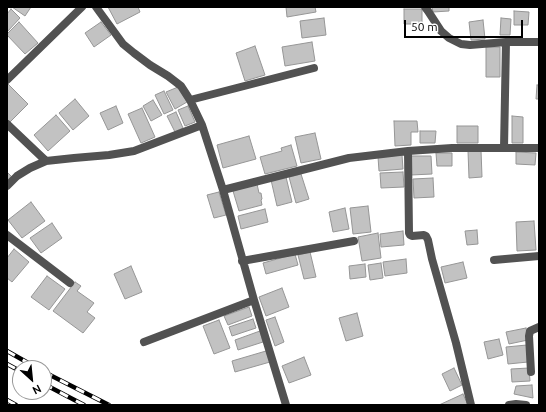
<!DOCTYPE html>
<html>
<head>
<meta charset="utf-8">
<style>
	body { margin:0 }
	#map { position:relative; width:546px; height:412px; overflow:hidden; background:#fff; font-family:Ubuntu,sans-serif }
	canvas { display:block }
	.frame { position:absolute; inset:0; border:8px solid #000; pointer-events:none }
	.north { position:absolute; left:12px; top:360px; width:40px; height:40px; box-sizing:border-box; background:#fff; border:1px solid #999; border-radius:50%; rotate:153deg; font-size:11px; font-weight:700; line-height:16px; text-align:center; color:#000 }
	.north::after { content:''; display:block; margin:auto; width:14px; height:18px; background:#000; clip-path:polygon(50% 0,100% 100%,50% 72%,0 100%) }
	.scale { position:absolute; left:404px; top:20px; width:119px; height:18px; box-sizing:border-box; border:2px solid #000; border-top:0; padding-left:5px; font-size:12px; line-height:14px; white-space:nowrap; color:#000; -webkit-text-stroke:3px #fff; paint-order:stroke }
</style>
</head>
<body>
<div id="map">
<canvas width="546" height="412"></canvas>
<div class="frame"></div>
<div class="north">N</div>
<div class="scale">50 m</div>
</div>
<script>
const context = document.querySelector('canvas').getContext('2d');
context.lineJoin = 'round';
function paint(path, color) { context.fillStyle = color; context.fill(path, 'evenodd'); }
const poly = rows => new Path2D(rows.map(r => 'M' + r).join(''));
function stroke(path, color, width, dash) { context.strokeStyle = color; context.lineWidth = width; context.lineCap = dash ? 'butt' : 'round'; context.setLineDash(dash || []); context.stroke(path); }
const building = poly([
	[12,7,31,7,25,16,12,7],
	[108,7,138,7,140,12,117,24,108,7],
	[286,7,315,7,316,12,287,17,286,7],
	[432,7,449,7,449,11,433,12,432,7],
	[11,9,20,18,7,32,7,14,11,9],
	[404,9,422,9,422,24,404,24,404,9],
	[514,11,529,12,528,25,514,25,514,11],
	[324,18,326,35,302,38,300,21,324,18],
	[501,18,511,19,510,35,500,35,501,18],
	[483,20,485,39,471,40,469,22,483,20],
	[19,22,38,43,25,54,7,35,7,34,19,22],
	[101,22,111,35,94,47,85,33,101,22],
	[312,42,315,61,285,66,282,47,312,42],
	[255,46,265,75,245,81,236,53,255,46],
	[486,47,500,47,500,77,486,77,486,47],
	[8,84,28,104,10,122,7,119,7,85,8,84],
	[537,85,539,85,539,99,536,99,537,85],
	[178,87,187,102,175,109,166,92,178,87],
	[164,91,173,110,164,114,155,95,164,91],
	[75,99,89,116,73,130,59,113,75,99],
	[153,100,162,115,151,121,143,106,153,100],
	[116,106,123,123,108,130,100,113,116,106],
	[188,106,195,122,185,126,178,110,188,106],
	[142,108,155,137,141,143,128,114,142,108],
	[176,112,183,128,175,132,167,116,176,112],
	[56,115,70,131,48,151,34,135,56,115],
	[512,116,523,117,523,143,512,143,512,116],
	[394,121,417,121,418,132,411,132,411,145,395,146,394,121],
	[457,126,478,126,478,143,457,143,457,126],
	[420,131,436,131,435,143,420,143,420,131],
	[315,133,321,159,301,163,295,137,315,133],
	[249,136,256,159,223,168,217,145,249,136],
	[291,145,297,166,265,174,260,157,282,151,281,148,291,145],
	[481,150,482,177,469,178,468,151,481,150],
	[516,152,536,153,535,165,516,164,516,152],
	[436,153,452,153,452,166,437,166,436,153],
	[402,155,403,169,379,171,378,157,402,155],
	[411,156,431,156,432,174,411,175,411,156],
	[7,172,12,177,7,182,7,172],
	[403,172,404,187,381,188,380,173,403,172],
	[301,174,309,199,296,203,289,177,301,174],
	[286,177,292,202,277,206,271,180,286,177],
	[433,178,434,197,414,198,413,179,433,178],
	[257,184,259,193,261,193,262,199,261,200,262,205,239,211,233,191,257,184],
	[219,192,226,215,214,218,207,195,219,192],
	[31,202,45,221,22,238,8,220,31,202],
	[368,206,371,232,353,234,350,208,368,206],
	[345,208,349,229,333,232,329,212,345,208],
	[265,209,268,222,241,229,238,216,265,209],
	[534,221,536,250,517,251,516,222,534,221],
	[52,223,62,238,41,253,30,238,52,223],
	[477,230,478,244,467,245,465,231,477,230],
	[403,231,404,245,381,247,380,234,403,231],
	[378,233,381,258,362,261,358,237,378,233],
	[14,249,29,262,12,282,7,278,7,258,14,249],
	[310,252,316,277,304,279,298,255,310,252],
	[295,254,298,265,266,274,263,263,295,254],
	[406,259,407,273,385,276,383,262,406,259],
	[463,262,467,278,445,283,441,267,463,262],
	[381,263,383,278,370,280,368,265,381,263],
	[365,264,366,277,350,279,349,266,365,264],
	[131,266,142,292,125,299,114,274,131,266],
	[47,276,65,289,49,310,31,297,47,276],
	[75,282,81,286,77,291,94,303,87,312,95,318,83,333,53,311,75,282],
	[282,288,289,307,266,316,259,297,282,288],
	[249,307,252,316,228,325,224,316,249,307],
	[357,313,363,336,346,341,339,318,357,313],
	[275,317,284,342,275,346,266,320,275,317],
	[253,319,256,328,232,336,229,327,253,319],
	[219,320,230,348,214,354,203,326,219,320],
	[526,328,528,340,509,344,506,332,526,328],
	[260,331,263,342,238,350,235,340,260,331],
	[499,339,503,355,488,359,484,342,499,339],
	[527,345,528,362,508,364,506,347,527,345],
	[266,351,270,362,235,372,232,361,266,351],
	[304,357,311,375,289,383,282,366,304,357],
	[454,368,462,385,450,391,442,374,454,368],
	[529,368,530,381,512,382,511,369,529,368],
	[532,385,533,398,514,394,516,386,532,385],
	[463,394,468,405,439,405,463,394]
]);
paint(building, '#c2c2c2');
stroke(building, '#969696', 1);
stroke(poly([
	[96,7,123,44,134,53,150,65,168,76,181,86,190,100,202,125,223,190,254,300,286,405],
	[425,7,428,11,441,31,449,38,461,44,470,45,506,42,539,42],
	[7,80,82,7],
	[190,100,314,68],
	[7,124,46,161],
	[504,148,506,42],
	[408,151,409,233,410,235,412,236,424,235,426,236,428,240,432,259,456,343,471,405],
	[7,186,17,176,30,168,46,161,74,158,109,155,134,151,202,125],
	[223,190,349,158,408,151,452,148,539,148],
	[7,235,70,283],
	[494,260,539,256],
	[242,261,354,241],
	[144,342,254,300],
	[531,372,529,336,530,331,539,327],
	[509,405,516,404,526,405]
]), '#525252', 8);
const rail = poly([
	[7,351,37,368],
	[7,364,20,371],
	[44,372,109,405],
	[44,384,84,405],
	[7,400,16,405]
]);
stroke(rail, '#000', 4.5);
stroke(rail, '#fff', 3, [9]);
</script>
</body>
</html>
